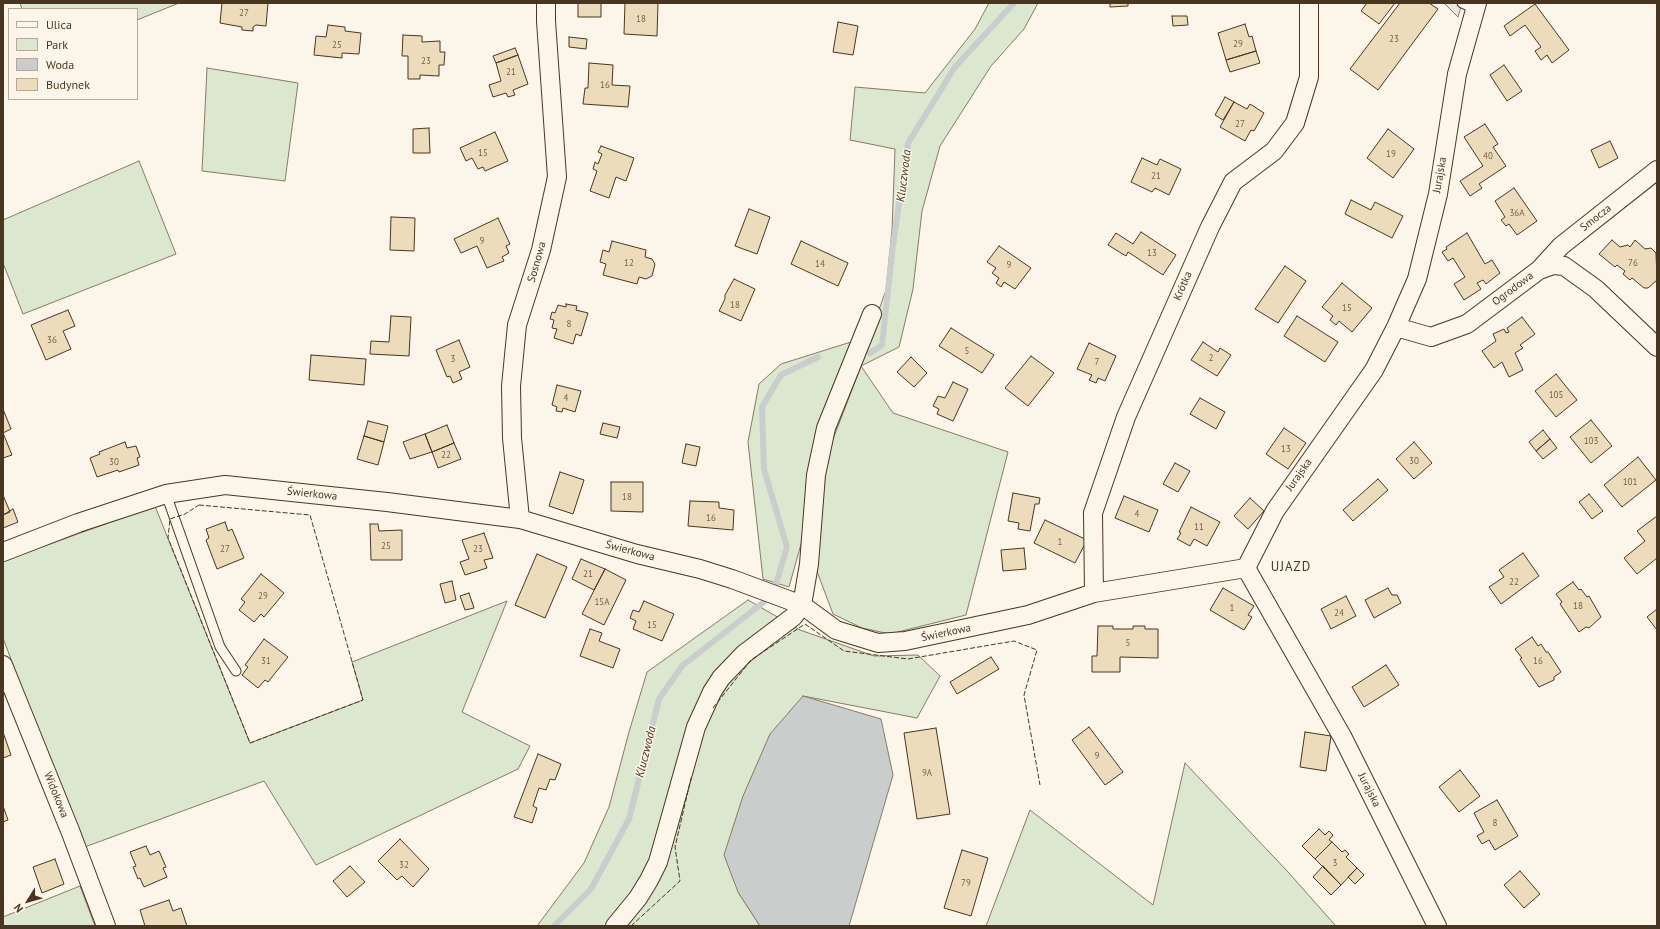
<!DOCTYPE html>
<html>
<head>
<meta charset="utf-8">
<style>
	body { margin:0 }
	#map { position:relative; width:1660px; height:929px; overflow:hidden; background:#fbf6e9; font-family:"PT Sans",sans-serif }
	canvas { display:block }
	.frame { position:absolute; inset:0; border:4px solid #4a3520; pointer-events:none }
	.legend { position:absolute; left:8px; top:8px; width:130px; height:92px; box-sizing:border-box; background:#fbf6e9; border:1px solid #b4a999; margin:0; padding:5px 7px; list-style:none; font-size:12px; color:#4a3520 }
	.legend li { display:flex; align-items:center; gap:8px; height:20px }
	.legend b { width:20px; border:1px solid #b4a999 }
	.north { position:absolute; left:8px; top:881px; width:40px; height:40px; -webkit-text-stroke:3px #fbf6e9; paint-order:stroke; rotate:233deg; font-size:11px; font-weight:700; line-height:16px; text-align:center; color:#4a3520 }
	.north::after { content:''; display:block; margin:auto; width:14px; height:18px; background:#4a3520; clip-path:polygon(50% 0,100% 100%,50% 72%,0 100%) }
</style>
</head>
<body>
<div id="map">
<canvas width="1660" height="929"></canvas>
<div class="frame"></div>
<ul class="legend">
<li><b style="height:5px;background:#fbf6e9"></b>Ulica</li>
<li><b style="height:11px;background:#dce7d0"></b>Park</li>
<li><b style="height:11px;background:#c9cecd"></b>Woda</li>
<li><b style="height:11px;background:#ecdcbc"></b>Budynek</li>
</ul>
<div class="north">N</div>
</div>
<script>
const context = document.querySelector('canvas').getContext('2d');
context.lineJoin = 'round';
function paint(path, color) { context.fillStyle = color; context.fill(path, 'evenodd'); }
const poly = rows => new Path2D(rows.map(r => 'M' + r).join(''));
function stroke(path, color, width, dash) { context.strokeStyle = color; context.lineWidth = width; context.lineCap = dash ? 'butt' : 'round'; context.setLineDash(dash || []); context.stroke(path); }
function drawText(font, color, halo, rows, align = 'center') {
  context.font = font + ' "PT Sans",sans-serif'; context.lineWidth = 3; context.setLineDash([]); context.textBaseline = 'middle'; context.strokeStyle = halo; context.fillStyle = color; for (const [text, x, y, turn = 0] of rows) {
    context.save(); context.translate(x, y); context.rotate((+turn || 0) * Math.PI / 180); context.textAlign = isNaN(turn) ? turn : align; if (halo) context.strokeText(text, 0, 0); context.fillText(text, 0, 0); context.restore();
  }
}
const green = poly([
	[20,3,179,3,137,20,137,9,22,9,20,3],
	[989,3,1038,3,1024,29,991,66,940,146,922,211,913,289,899,347,861,366,893,413,1008,452,966,615,890,634,862,628,833,614,815,566,822,468,861,366,866,346,886,290,892,230,895,149,850,140,855,87,925,93,975,29,989,3],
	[207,68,298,83,285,181,202,171,207,68],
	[139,161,176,254,23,314,3,263,3,220,139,161],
	[851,342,803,537,789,587,763,579,748,442,759,384,781,364,851,342],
	[155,506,250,743,363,700,352,662,507,601,462,712,530,746,518,769,316,865,264,781,82,848,3,638,3,561,155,506],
	[748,600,800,630,874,656,918,655,940,676,917,718,803,696,738,892,760,926,537,926,584,863,609,807,629,732,647,672,748,600],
	[1185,763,1289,873,1335,925,1334,926,986,926,1030,810,1153,905,1185,763],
	[80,886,95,926,3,926,3,917,80,886]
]);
paint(green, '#dce7d0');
stroke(green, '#887966', 1);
const parking = poly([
	[1444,3,1462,3,1458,17,1444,3]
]);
paint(parking, '#ede7d9');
stroke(parking, '#887966', 1);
const water = poly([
	[803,696,881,719,893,775,849,926,760,926,738,892,724,855,743,796,770,734,803,696]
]);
paint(water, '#c9cecd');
stroke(water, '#887966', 1);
stroke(poly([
	[870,353,882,345,893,245,908,143,955,67,1014,3],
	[776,584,787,547,764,469,762,407,781,375,818,357],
	[554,926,591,889,629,819,659,699,682,666,765,601]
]), '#c9cecd', 6);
const building = poly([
	[222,3,268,3,266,26,256,25,253,27,253,31,242,30,242,27,220,23,222,3],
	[578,3,601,3,601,17,578,17,578,3],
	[625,3,658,3,657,36,624,34,625,3],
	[1110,3,1128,3,1128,6,1110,7,1110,3],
	[1367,3,1395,3,1379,24,1361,11,1367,3],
	[1400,3,1429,3,1438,9,1378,90,1350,69,1400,3],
	[1535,4,1569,50,1552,63,1547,55,1541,60,1535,51,1541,47,1525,25,1510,36,1504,26,1535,4],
	[1172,16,1187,16,1188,25,1173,26,1172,16],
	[838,22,858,26,853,55,833,52,838,22],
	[1245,24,1249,37,1252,36,1256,51,1226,60,1218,33,1245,24],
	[328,25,345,27,345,31,361,33,359,54,342,53,342,58,314,55,316,36,326,37,328,25],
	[403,35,422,36,422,42,440,41,440,52,445,52,444,65,439,65,439,76,420,75,420,79,408,79,408,56,402,56,403,35],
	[569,37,587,39,586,49,569,47,569,37],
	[515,48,518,55,496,63,493,56,515,48],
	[1256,51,1260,63,1230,72,1226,60,1256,51],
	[518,55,528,84,513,90,515,95,508,97,506,93,493,97,489,85,501,81,496,63,518,55],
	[589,63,613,65,612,85,630,86,628,107,583,104,585,88,588,88,589,63],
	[1504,65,1522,91,1507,101,1490,75,1504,65],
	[1225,97,1234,102,1223,120,1215,115,1225,97],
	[1234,102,1247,109,1250,104,1264,113,1254,131,1251,130,1245,141,1220,127,1234,102],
	[1485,124,1498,144,1493,147,1506,166,1479,184,1482,188,1470,196,1460,181,1483,166,1464,137,1485,124],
	[429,128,430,153,413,153,413,129,429,128],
	[1388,129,1414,149,1393,178,1367,158,1388,129],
	[495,132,508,161,485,171,483,167,478,169,472,158,466,161,460,148,495,132],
	[1610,141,1618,158,1599,168,1591,150,1610,141],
	[601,146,634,158,626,181,616,177,609,198,590,191,597,171,593,169,595,162,598,164,602,154,598,152,601,146],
	[1142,158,1157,165,1160,159,1181,169,1169,195,1155,188,1152,192,1131,182,1142,158],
	[1514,188,1537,221,1517,235,1509,224,1506,226,1501,220,1505,217,1495,201,1514,188],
	[1351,200,1371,210,1375,202,1403,216,1392,238,1345,214,1351,200],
	[749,209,770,217,757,254,735,246,749,209],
	[391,217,415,218,414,251,390,250,391,217],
	[498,218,510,244,506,246,509,253,502,257,504,261,487,268,477,246,461,253,454,239,498,218],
	[1141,232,1176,255,1163,275,1128,252,1126,256,1108,245,1116,233,1133,244,1141,232],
	[1467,233,1485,264,1492,260,1500,273,1486,284,1483,280,1477,283,1481,289,1464,300,1454,284,1465,277,1453,258,1448,261,1442,252,1447,249,1446,247,1467,233],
	[1612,240,1620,247,1628,245,1630,247,1635,240,1645,249,1651,248,1656,253,1657,280,1648,288,1644,288,1632,278,1630,280,1623,274,1625,271,1617,265,1615,267,1599,254,1612,240],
	[612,241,646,250,645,257,652,259,655,264,652,276,646,279,639,277,637,284,603,275,606,264,600,262,603,250,609,252,612,241],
	[801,241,848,263,838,286,791,264,801,241],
	[999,246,1031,268,1015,289,1004,282,1001,287,996,283,999,278,992,273,996,268,987,262,999,246],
	[1285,266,1306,281,1278,323,1255,309,1285,266],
	[734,279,755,289,741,321,719,311,725,299,725,295,734,279],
	[1342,283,1372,308,1352,332,1339,321,1336,325,1330,320,1333,316,1322,307,1342,283],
	[566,304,577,306,576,310,588,313,581,336,576,334,573,344,554,338,557,329,552,328,554,320,550,319,552,312,555,313,558,305,566,307,566,304],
	[68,310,75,326,63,331,71,349,46,360,31,325,68,310],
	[391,316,411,317,409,356,370,354,371,341,389,342,391,316],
	[1297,316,1338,342,1325,362,1284,336,1297,316],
	[1522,317,1535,334,1520,345,1523,348,1515,353,1523,370,1509,377,1502,362,1494,368,1482,351,1496,341,1493,334,1504,329,1506,333,1509,332,1507,328,1522,317],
	[951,328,994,355,982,373,939,346,951,328],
	[459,340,470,367,459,372,462,379,453,383,450,376,447,377,436,350,459,340],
	[1203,342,1218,352,1220,348,1231,355,1217,376,1191,360,1203,342],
	[1089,343,1116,356,1105,381,1098,378,1096,383,1089,380,1092,375,1077,369,1089,343],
	[311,355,366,359,364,385,309,380,311,355],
	[1031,356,1054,373,1028,406,1005,388,1031,356],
	[911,357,927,373,914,387,897,372,911,357],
	[1556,374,1577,400,1556,417,1535,391,1556,374],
	[953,382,968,389,953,421,937,414,939,409,933,406,938,396,945,398,953,382],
	[557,385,581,391,575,412,563,408,562,412,556,411,557,407,552,405,557,385],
	[1200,398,1225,412,1216,429,1190,414,1200,398],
	[3,409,11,429,3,433,3,409],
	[1591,420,1612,446,1591,463,1570,437,1591,420],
	[368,421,388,426,384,442,364,436,368,421],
	[603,423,620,427,617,438,600,434,603,423],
	[447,425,454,443,432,452,425,434,447,425],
	[1284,428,1306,443,1288,469,1266,454,1284,428],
	[1543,430,1550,439,1536,451,1529,442,1543,430],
	[3,433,12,455,3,458,3,433],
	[425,434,432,452,410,459,403,442,425,434],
	[364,436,384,442,378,465,357,459,364,436],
	[1550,439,1557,448,1543,459,1536,451,1550,439],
	[125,442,127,448,136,446,140,457,137,458,139,465,119,472,118,470,97,477,90,458,100,454,99,452,125,442],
	[1414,442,1432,463,1414,479,1396,459,1414,442],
	[454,443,461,459,438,468,432,452,454,443],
	[686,444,700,447,696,466,682,463,686,444],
	[1638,457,1656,480,1622,507,1604,485,1638,457],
	[1175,463,1190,471,1178,492,1163,484,1175,463],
	[560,472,584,480,573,514,549,506,560,472],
	[1378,479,1388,490,1353,521,1343,510,1378,479],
	[611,482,643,482,643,512,611,511,611,482],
	[1013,493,1040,498,1039,504,1035,504,1030,531,1018,529,1019,523,1008,521,1013,493],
	[1589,494,1603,511,1592,519,1579,502,1589,494],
	[3,495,10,512,3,515,3,495],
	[1124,496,1158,510,1149,532,1115,518,1124,496],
	[1250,498,1264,511,1248,529,1234,516,1250,498],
	[690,501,719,502,719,508,734,510,733,530,688,526,690,501],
	[1191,507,1220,522,1207,546,1194,539,1190,546,1177,539,1181,533,1179,532,1191,507],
	[13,509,18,522,3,528,3,515,13,509],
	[1657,516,1657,558,1637,574,1624,558,1645,541,1637,531,1657,516],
	[1045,520,1087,540,1075,563,1034,543,1045,520],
	[225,522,228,531,232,529,244,558,217,569,206,540,209,538,206,529,225,522],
	[370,524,378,524,379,531,402,530,402,560,371,560,370,524],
	[484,533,493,558,484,560,487,568,465,575,460,562,469,559,462,540,484,533],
	[1024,548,1026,569,1003,571,1001,550,1024,548],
	[1523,553,1539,576,1501,604,1489,587,1504,577,1499,570,1523,553],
	[537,554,567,567,545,618,515,605,537,554],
	[581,559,605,569,594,590,572,579,581,559],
	[605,569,626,580,604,625,582,614,605,569],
	[261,574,284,593,264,617,261,614,254,622,239,610,245,602,241,599,261,574],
	[452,581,456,600,445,603,440,584,452,581],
	[1573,582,1579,590,1581,589,1587,597,1589,596,1601,617,1589,628,1586,627,1579,632,1560,604,1562,602,1556,594,1573,582],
	[1223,588,1254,606,1248,615,1252,617,1244,630,1210,610,1223,588],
	[1388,588,1392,595,1397,595,1401,603,1374,618,1365,600,1388,588],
	[469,593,474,608,465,610,460,596,469,593],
	[1346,596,1356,616,1331,629,1321,609,1346,596],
	[644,601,674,614,662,641,633,629,636,621,630,618,633,610,639,612,644,601],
	[1657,609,1657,630,1647,617,1657,609],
	[1098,626,1113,626,1113,629,1133,629,1133,626,1145,626,1145,629,1158,629,1158,658,1120,657,1120,672,1092,672,1092,656,1097,656,1098,626],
	[590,629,602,633,599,641,620,649,613,668,580,656,590,629],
	[1532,637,1538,646,1541,644,1546,652,1548,652,1561,672,1554,677,1554,680,1539,687,1520,659,1522,658,1515,649,1532,637],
	[264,639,288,657,268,682,265,680,258,688,242,675,248,667,245,665,264,639],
	[991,657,999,669,957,694,950,682,991,657],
	[1386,665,1399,685,1364,707,1352,687,1386,665],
	[1089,727,1123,772,1105,785,1072,740,1089,727],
	[936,728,950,814,917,819,904,733,936,728],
	[1305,732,1331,736,1326,771,1300,767,1305,732],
	[4,735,11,755,3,758,3,736,4,735],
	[538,754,561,764,555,780,550,779,546,790,539,788,533,806,537,808,532,823,514,817,538,754],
	[1460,770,1480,796,1459,812,1439,787,1460,770],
	[1497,800,1518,836,1495,850,1489,840,1482,844,1477,836,1484,832,1474,813,1497,800],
	[3,806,8,820,3,822,3,806],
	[1319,829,1325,835,1329,831,1333,835,1329,840,1332,842,1315,859,1302,846,1319,829],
	[400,839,429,869,413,887,402,876,397,880,378,861,400,839],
	[1332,842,1342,852,1345,850,1349,854,1346,857,1357,868,1341,885,1315,859,1332,842],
	[146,846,150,855,159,851,166,867,163,868,167,877,144,887,140,878,138,879,133,867,136,866,130,852,146,846],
	[962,850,988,858,971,916,944,908,962,850],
	[55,859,64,884,42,893,33,867,55,859],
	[350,866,365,882,347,897,333,881,350,866],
	[1323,866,1341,885,1331,895,1313,877,1323,866],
	[1357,868,1364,875,1355,884,1348,877,1357,868],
	[1520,871,1540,894,1524,908,1504,885,1520,871],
	[169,900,173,911,181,908,187,926,145,926,140,910,169,900]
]);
paint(building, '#ecdcbc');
stroke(building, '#4a3520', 1);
const lane = poly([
	[1462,3,1475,9],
	[166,494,220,647,236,671]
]);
const street = poly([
	[1539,270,1561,246,1657,170],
	[1396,327,1431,337,1467,324,1539,270,1553,265,1564,266,1596,289,1657,347],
	[520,519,512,438,511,386,517,325,541,250,557,177,546,21,546,3],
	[3,552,78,523,166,494,225,485,387,502,520,519,637,554,700,569,732,579,802,605,836,630,878,643,905,641,1028,615,1094,593,1246,568],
	[1246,568,1275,511,1374,370,1396,327,1417,279,1438,194,1457,74,1477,3],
	[1246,568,1343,738,1437,926],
	[1094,593,1093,513,1126,417,1210,227,1233,182,1274,151,1295,123,1309,77,1309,3],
	[3,665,71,833,106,926],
	[615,926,638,898,649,880,658,862,696,727,712,692,721,678,744,654,793,617,802,605,809,564,816,475,826,428,872,314]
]);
stroke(lane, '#4a3520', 11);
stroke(street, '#4a3520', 20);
stroke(lane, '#fbf6e9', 9);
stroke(street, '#fbf6e9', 18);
stroke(poly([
	[199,505,310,515,363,700,250,743,168,538,170,519,185,514,199,505],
	[713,708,751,660,805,624,844,651,908,659,1014,641,1037,650,1024,695,1040,785],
	[631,926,680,881,675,847,691,778]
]), '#4a3520', 1, [5, 2]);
drawText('9px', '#725f47', null, [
	["27",244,13],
	["18",641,19],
	["23",1394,39],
	["29",1238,44],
	["25",337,45],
	["23",426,61],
	["21",511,72],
	["16",605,85],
	["27",1240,124],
	["15",483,153],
	["19",1391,154],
	["40",1488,156],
	["21",1156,176],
	["36A",1517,213],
	["9",482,241],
	["13",1152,253],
	["12",629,263],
	["76",1633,263],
	["14",820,264],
	["9",1009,265],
	["18",735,305],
	["15",1347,308],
	["8",569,324],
	["36",52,340],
	["5",967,351],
	["2",1211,358],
	["3",453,359],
	["7",1097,362],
	["105",1556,395],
	["4",566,398],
	["103",1591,441],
	["13",1286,449],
	["22",446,455],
	["30",1414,461],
	["30",114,462],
	["101",1630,482],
	["18",627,497],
	["4",1137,514],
	["16",711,518],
	["11",1199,527],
	["1",1060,542],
	["25",386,546],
	["27",225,549],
	["23",478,549],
	["21",588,574],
	["22",1514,582],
	["29",263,596],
	["15A",602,602],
	["18",1578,606],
	["1",1232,608],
	["24",1339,613],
	["15",652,625],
	["5",1128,643],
	["31",266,661],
	["16",1538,661],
	["9",1097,756],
	["9A",927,773],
	["8",1495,823],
	["3",1335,863],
	["32",404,865],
	["79",966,883]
]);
drawText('11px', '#4a3520', '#fbf6e9', [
	["Jurajska",1440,175,-80],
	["Smocza",1596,218,-38],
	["Sosnowa",537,262,-74],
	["Krótka",1183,286,-66],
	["Ogrodowa",1513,289,-37],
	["Jurajska",1299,475,-55],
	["Świerkowa",312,494,6],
	["Świerkowa",630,551,15],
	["Świerkowa",946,633,-12],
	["Jurajska",1369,790,63],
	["Widokowa",56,795,68]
]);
drawText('italic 12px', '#4a3520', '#fbf6e9', [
	["Kluczwoda",904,176,-83],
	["Kluczwoda",646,752,-76]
]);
context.letterSpacing = '1px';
drawText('13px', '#4a3520', '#fbf6e9', [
	["UJAZD",1291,567]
]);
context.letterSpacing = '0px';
</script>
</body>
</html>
